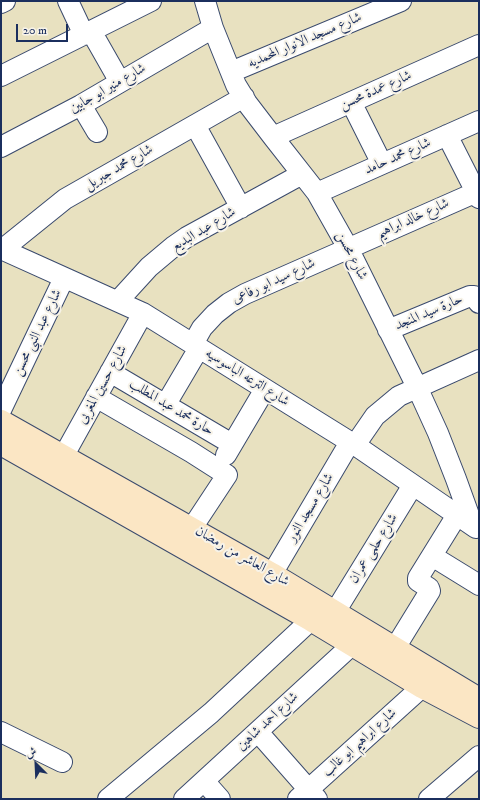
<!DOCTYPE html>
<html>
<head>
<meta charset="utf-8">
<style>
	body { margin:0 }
	#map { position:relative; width:480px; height:800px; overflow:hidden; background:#e8e1c0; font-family:"IM FELL DW Pica",Amiri,serif }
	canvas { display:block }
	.frame { position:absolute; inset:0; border:2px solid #1b2f5e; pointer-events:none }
	.north { position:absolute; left:16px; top:744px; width:40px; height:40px; -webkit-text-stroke:3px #f7f3e8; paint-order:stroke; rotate:336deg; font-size:11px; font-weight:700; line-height:16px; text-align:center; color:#1b2f5e }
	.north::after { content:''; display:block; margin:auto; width:14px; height:18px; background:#1b2f5e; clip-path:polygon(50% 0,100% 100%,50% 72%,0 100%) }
	.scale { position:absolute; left:16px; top:24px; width:52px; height:18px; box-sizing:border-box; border:2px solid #1b2f5e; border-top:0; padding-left:5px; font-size:12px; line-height:14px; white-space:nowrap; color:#1b2f5e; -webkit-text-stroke:3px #f7f3e8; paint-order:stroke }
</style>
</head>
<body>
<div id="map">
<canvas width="480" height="800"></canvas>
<div class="frame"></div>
<div class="north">ش</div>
<div class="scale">20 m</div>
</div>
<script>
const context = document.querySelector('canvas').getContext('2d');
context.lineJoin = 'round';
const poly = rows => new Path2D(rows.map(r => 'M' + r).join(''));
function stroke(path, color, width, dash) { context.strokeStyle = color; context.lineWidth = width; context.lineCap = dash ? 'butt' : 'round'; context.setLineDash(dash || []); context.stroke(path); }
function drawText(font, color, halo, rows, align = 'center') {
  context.font = font + ' "IM FELL DW Pica",Amiri,serif'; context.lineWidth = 4; context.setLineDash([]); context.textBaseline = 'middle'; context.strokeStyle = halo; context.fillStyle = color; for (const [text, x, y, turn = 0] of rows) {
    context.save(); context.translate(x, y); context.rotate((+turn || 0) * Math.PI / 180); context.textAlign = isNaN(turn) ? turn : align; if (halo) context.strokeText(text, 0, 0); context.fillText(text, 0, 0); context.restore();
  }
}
const street = poly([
	[68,1,84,35],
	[205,1,213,28,236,85,247,103,273,137,317,193,348,248,417,387,438,433,456,479,473,526],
	[1,3,5,1],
	[91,31,120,82],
	[231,72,401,1],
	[1,76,151,1],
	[351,102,382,164],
	[81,105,97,132],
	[195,125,241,208],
	[447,135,479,198],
	[273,137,479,45],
	[1,147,81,105,213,28],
	[317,193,479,121],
	[1,249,143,313,355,445,476,528],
	[3,249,65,199,244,97],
	[118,301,149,267,174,246,187,237,302,174],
	[388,330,470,296,474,296,479,303],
	[193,344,202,328,215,314,229,303,245,294,479,191],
	[110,372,232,444],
	[96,397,191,452,227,475,192,528],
	[166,404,199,348],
	[1,410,64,278],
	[355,445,375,416,399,396,479,360],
	[226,455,265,389],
	[63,457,143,313],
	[432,556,479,585],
	[272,574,350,442],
	[335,612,413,485],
	[395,648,430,591,429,588,418,581,418,578,457,515],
	[1,732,62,762],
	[258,732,317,799],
	[204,781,220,799],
	[108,799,211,713,311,620],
	[184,799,353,644],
	[298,799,422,687],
	[429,799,479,756]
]);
const secondary = poly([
	[1,421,272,574,479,699],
	[1,444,311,620,422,687,479,717]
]);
stroke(street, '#3a4a6d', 22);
stroke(secondary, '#3a4a6d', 24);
stroke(street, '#fff', 20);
stroke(secondary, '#fbe6c4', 22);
drawText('14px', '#1b2f5e', '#f7f3e8', [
	["شارع مسجد الانوار المحمديه",305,41,-23],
	["شارع منير ابو جابين",108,89,-30],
	["شارع عمدة محسن",376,91,-24],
	["شارع محمد حامد",398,157,-24],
	["شارع محمد جبريل",119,168,-30],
	["شارع خالد ابراهيم",413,219,-24],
	["شارع عبد البديع",204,230,-31],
	["شارع محسن",351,256,63],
	["شارع سيد ابو رفاعى",274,282,-25],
	["حارة سيد المنجد",429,313,-23],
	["شارع عبد النبى محسن",38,333,-64],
	["شارع الترعه الباسوسيه",247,378,32],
	["شارع حسين المغربى",103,385,-61],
	["حارة محمد عبد المطلب",171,408,31],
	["شارع مسجد النور",311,508,-59],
	["شارع حلمى عمران",374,549,-58],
	["شارع العاشر من رمضان",242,557,30],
	["شارع احمد شاهين",268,722,-43],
	["شارع ابراهيم ابو غالب",360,743,-42]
]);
</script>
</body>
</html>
